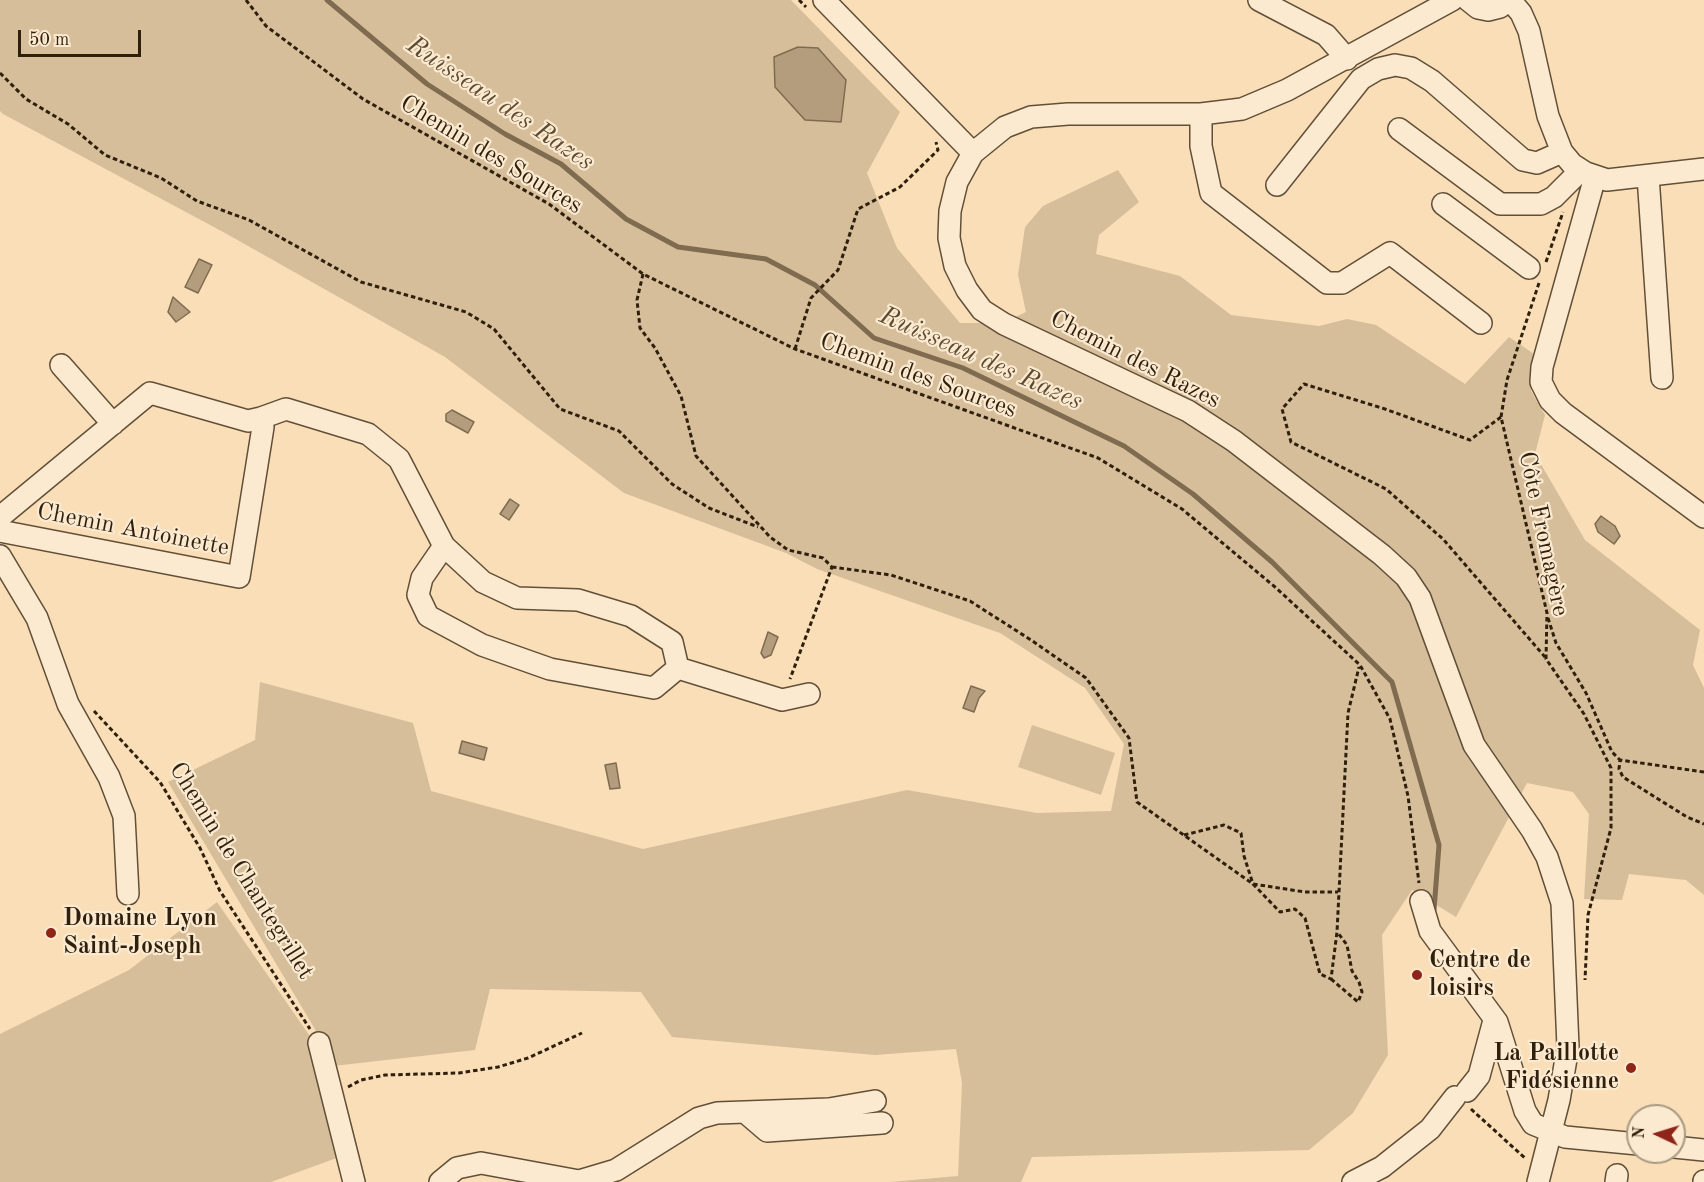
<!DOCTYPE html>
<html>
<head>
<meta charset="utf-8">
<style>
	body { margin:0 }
	#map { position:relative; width:1704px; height:1182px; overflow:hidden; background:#f9deb7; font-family:"Old Standard TT",serif }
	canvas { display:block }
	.north { position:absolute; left:1626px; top:1104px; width:60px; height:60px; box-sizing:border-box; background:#fbead0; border:2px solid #a99982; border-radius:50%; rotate:274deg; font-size:16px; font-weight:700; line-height:24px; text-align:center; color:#2f1f0d }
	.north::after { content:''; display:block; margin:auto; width:21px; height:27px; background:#8f2418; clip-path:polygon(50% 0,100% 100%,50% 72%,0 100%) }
	.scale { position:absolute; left:18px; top:30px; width:123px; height:27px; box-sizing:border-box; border:3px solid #2f1f0d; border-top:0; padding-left:8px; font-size:18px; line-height:21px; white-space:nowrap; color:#2f1f0d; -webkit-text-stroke:4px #fbead0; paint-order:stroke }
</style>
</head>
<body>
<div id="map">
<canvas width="1704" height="1182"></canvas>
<div class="north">N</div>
<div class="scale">50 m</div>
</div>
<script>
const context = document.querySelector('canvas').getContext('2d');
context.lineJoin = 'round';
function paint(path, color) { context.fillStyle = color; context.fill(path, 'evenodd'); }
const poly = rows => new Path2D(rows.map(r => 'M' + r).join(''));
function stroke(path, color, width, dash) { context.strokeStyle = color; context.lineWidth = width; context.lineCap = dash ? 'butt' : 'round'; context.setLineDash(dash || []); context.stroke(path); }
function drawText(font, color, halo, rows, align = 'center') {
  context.font = font + ' "Old Standard TT",serif'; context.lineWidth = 4.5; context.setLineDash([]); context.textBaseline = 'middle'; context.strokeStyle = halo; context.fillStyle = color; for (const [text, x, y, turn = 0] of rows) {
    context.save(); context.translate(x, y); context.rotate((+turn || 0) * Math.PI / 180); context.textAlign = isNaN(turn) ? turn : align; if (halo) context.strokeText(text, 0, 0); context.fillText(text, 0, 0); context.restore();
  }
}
paint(poly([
	[0,0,791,0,900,112,867,173,897,248,960,323,1003,323,1026,312,1018,275,1025,227,1043,206,1118,170,1139,202,1099,235,1096,254,1180,276,1231,315,1319,326,1347,319,1376,325,1465,384,1509,337,1534,354,1531,391,1545,415,1535,454,1585,540,1700,630,1693,665,1704,688,1704,895,1686,880,1629,874,1622,900,1584,899,1589,814,1573,792,1527,783,1456,917,1412,890,1382,935,1388,1055,1353,1113,1309,1150,1032,1157,1021,1182,890,1182,958,1176,962,1083,956,1049,875,1055,672,1037,641,992,490,989,475,1050,333,1066,322,1041,168,782,255,740,260,682,413,723,431,791,643,849,907,790,1037,813,1111,811,1124,744,1085,688,1000,633,817,569,786,553,624,493,445,357,225,233,3,114,0,111],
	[1032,725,1115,753,1101,795,1018,767],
	[217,902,316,1045,342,1156,271,1182,0,1182,0,1034,129,970]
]), '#d7be9a');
const water = poly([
	[798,47,818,48,846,80,841,122,805,120,775,87,774,57,798,47],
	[199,259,212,265,198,293,185,287,199,259],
	[173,297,190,312,176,322,168,312,173,297],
	[452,410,474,422,468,433,446,421,446,414,452,410],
	[510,499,519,505,509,520,500,514,510,499],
	[1601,516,1615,526,1620,536,1614,544,1598,532,1595,524,1601,516],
	[768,632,778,637,771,655,764,658,761,653,768,632],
	[971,686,985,691,979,698,974,712,963,708,971,686],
	[462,741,487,748,484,760,459,753,462,741],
	[616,763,620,788,610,789,605,765,616,763]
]);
paint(water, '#b49d7d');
stroke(water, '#7f6b50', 1.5);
stroke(poly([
	[327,0,427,84,505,134,561,164,626,219,678,247,766,259,815,285,874,338,963,368,1124,446,1193,494,1272,562,1392,682,1439,845,1434,910]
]), '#7f6b50', 5);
const minor = poly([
	[824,0,973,153],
	[1259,0,1326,35,1347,59],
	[1452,0,1287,90,1242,109,1201,114,1068,114,1031,117,1005,127,973,153,957,182,950,211,949,238,955,266,967,290,982,310,1004,324,1188,411,1234,441,1382,555,1406,577,1420,598,1474,745,1532,830,1547,857,1562,903,1568,1047,1559,1100,1538,1182],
	[1468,0,1478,8,1488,10,1500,7,1509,0],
	[1510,0,1521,13,1529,31,1548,116,1562,152,1572,164,1586,173,1607,180,1704,169],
	[1201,114,1201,146,1211,193,1327,283,1342,283,1390,253,1481,323],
	[1399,129,1500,204,1541,204,1554,197,1581,170],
	[1648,176,1662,378],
	[1595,177,1542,367,1541,382,1550,400,1563,413,1704,517],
	[1277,185,1361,79,1378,69,1395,65,1411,68,1432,81,1523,160,1537,163,1562,152],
	[1443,204,1529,268],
	[61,365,113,424],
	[261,418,286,409,368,434,399,459,444,546],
	[0,517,150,393,248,421,261,418,263,427,239,577,0,531],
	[444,546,483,582,517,598,578,600,631,616,672,642,678,668,654,688,550,669,482,645,428,616,418,595,422,578,444,546],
	[0,556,37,618,68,704,109,777,124,816,128,894],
	[678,668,782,700,809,694],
	[1421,901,1430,931,1497,1022,1525,1111,1533,1124,1565,1137,1638,1144],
	[319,1043,354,1182],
	[1467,1091,1479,1076,1493,1024,1497,1022],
	[746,1113,767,1131,882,1123],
	[1674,1147,1704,1150],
	[440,1182,457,1168,481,1163,579,1181,616,1170,699,1118,717,1113,829,1109,875,1101],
	[1353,1182,1382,1167,1430,1129,1455,1097],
	[1616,1182,1617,1175],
	[1704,1182,1704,1181]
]);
stroke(minor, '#624f38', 24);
stroke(poly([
	[246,0,266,26,363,99,549,204,643,274,795,349,1098,458,1182,509,1275,587,1360,665,1390,719,1408,796,1419,883],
	[799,0,806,7],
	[0,73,26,99,68,124,105,155,161,178,197,201,249,220,361,282,466,312,494,329,560,409,619,431,672,484,709,508,758,527],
	[1546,262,1563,212],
	[643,274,637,300,640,328,655,348,681,396,696,456,770,537,788,550,823,558,832,567,790,679],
	[1539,283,1507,380,1501,417,1547,613,1546,659,1584,714,1611,768,1611,828,1588,915,1585,980],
	[795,349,811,298,838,270,858,209,900,187,938,150,936,142],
	[1501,417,1470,440,1385,409,1304,384,1282,409,1291,442,1386,489,1443,539,1545,657],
	[832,567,891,575,970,601,1031,640,1086,678,1129,738,1137,802,1253,884,1305,892,1338,892],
	[1548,618,1556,643,1586,693,1612,752,1620,760],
	[94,711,160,782,200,848,220,891,310,1029],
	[1704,772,1620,760,1619,769,1623,777,1687,817,1704,824],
	[1184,835,1224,825,1241,833,1244,856,1253,884,1280,912,1295,909,1305,918,1320,974,1331,979,1337,932,1348,713,1359,667],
	[1331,979,1358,1002,1362,992,1359,982,1352,971,1347,945,1338,933],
	[348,1087,361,1080,385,1075,459,1073,498,1067,528,1058,582,1033],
	[1471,1109,1526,1159]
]), '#2f1f0d', 3, [4.5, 3]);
stroke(minor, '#fbead0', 21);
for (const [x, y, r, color] of [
	[51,933,6,"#8f2418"],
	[1417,975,6,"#8f2418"],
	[1631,1068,6,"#8f2418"]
]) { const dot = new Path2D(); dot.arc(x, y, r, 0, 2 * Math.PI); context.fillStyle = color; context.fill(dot); stroke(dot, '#fbead0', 2); }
drawText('24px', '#2f1f0d', '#fbead0', [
	["Chemin des Sources",491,155,31],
	["Chemin des Razes",1135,360,27],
	["Chemin des Sources",918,376,20],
	["Chemin Antoinette",133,530,11],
	["Côte Fromagère",1543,534,78],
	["Chemin de Chantegrillet",241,871,58]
]);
drawText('bold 24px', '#2f1f0d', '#fbead0', [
	["Domaine Lyon",63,919],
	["Saint-Joseph",63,947],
	["Centre de",1429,961],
	["loisirs",1429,989],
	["La Paillotte",1619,1054,"right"],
	["Fidésienne",1619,1082,"right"]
], 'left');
drawText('italic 26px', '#5e4b34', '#fbead0', [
	["Ruisseau des Razes",500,104,34],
	["Ruisseau des Razes",981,359,24]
]);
</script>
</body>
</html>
